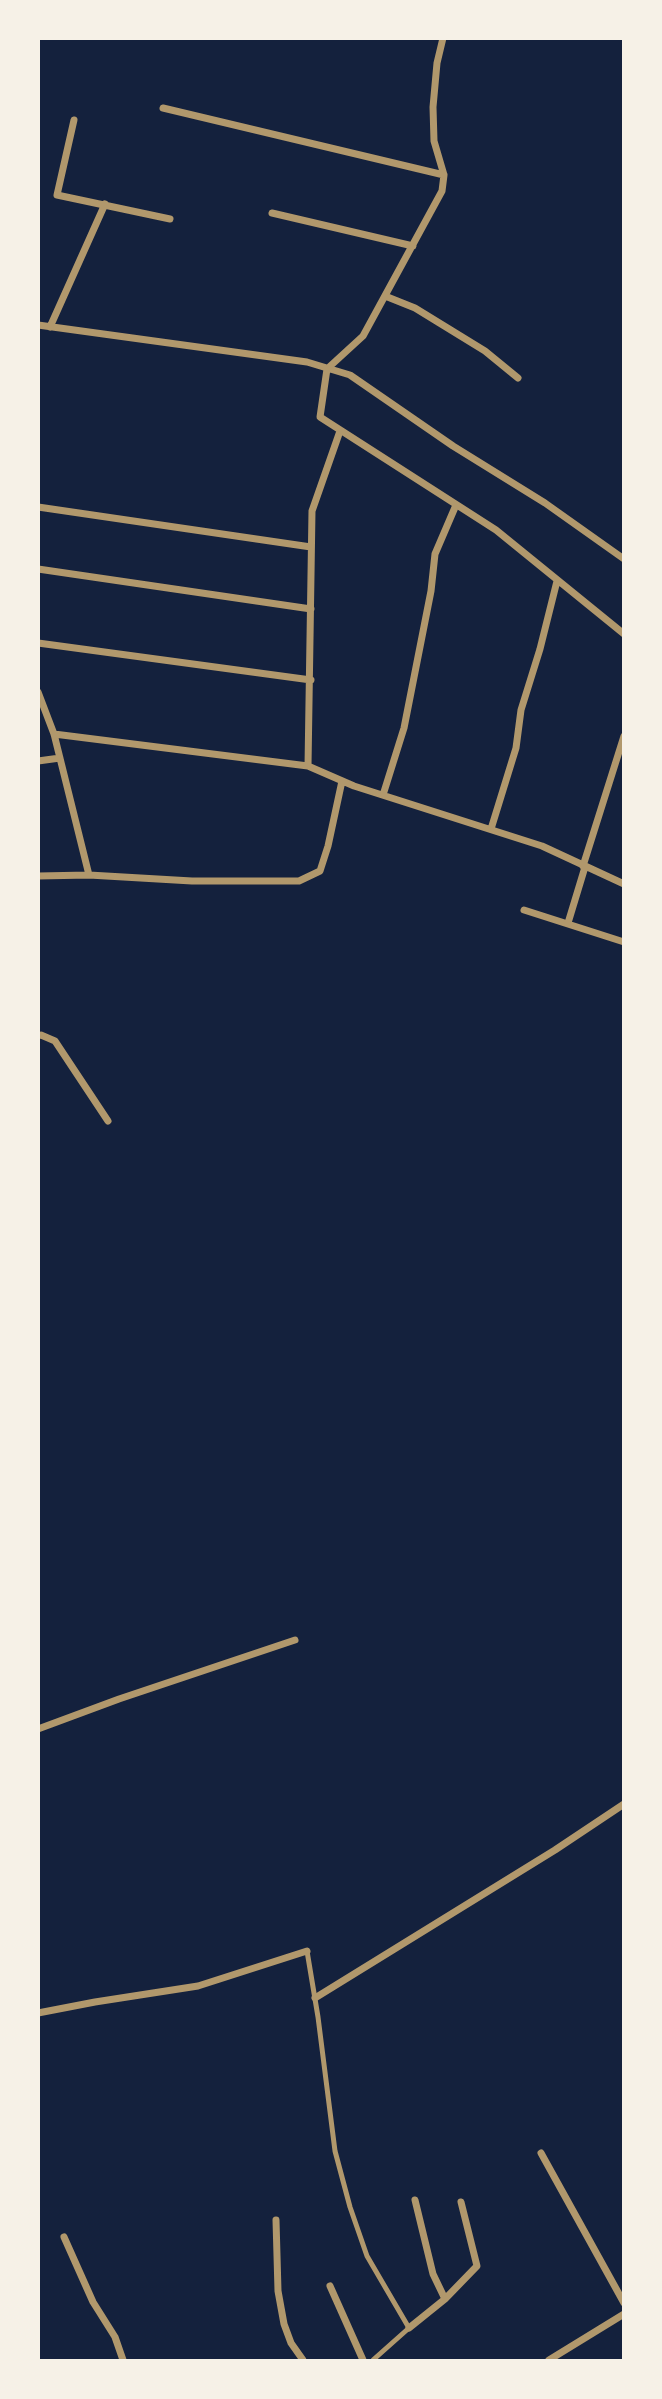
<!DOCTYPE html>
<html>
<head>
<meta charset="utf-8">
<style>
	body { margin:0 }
	#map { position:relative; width:662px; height:2399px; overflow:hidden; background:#14213d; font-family:Cabin,sans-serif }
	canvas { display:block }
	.frame { position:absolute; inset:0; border:40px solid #f6f1e7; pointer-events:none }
</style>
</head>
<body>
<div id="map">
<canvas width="662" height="2399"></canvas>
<div class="frame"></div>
</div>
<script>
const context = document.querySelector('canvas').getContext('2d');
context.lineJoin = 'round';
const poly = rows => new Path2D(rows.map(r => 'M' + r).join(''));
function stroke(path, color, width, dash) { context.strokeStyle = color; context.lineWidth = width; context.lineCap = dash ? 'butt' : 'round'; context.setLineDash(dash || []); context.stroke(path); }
stroke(poly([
	[307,1951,318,2017,335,2151,350,2207,367,2256,409,2328,373,2360]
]), '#b1986c', 5);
stroke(poly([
	[443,38,437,63,433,107,434,141,444,175,442,191,363,336,327,369,320,417,496,530,624,634],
	[163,108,444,175],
	[74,120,57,195,170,219],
	[272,213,413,246],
	[385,296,415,308,485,351,518,378],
	[38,325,307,362,350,375,453,446,545,503,624,559],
	[50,327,105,204],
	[38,507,311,547],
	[38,569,311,609],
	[38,643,311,680],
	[38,692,54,734,89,875],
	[54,734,308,766,354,786,542,846,624,884],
	[38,761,60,758],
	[308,766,312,511,340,431],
	[383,795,404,728,431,591,435,554,456,505],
	[491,829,516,748,521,710,540,649,557,581],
	[583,866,624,736],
	[38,876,89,875,192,881,299,881,320,871,328,846,342,781],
	[524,910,624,942],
	[568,923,585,867],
	[38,1036,41,1035,55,1041,108,1121],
	[38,1729,119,1699,295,1640],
	[315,1998,555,1850,624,1804],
	[38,2013,95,2002,198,1986,307,1951],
	[541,2153,624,2303],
	[415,2200,433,2274,445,2299],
	[276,2220,278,2291,284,2324,291,2343,303,2360],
	[64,2237,93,2302,115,2337,123,2360],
	[330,2286,363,2360],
	[409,2328,445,2299,477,2266,461,2202],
	[549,2360,624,2314]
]), '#b1986c', 7);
</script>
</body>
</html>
